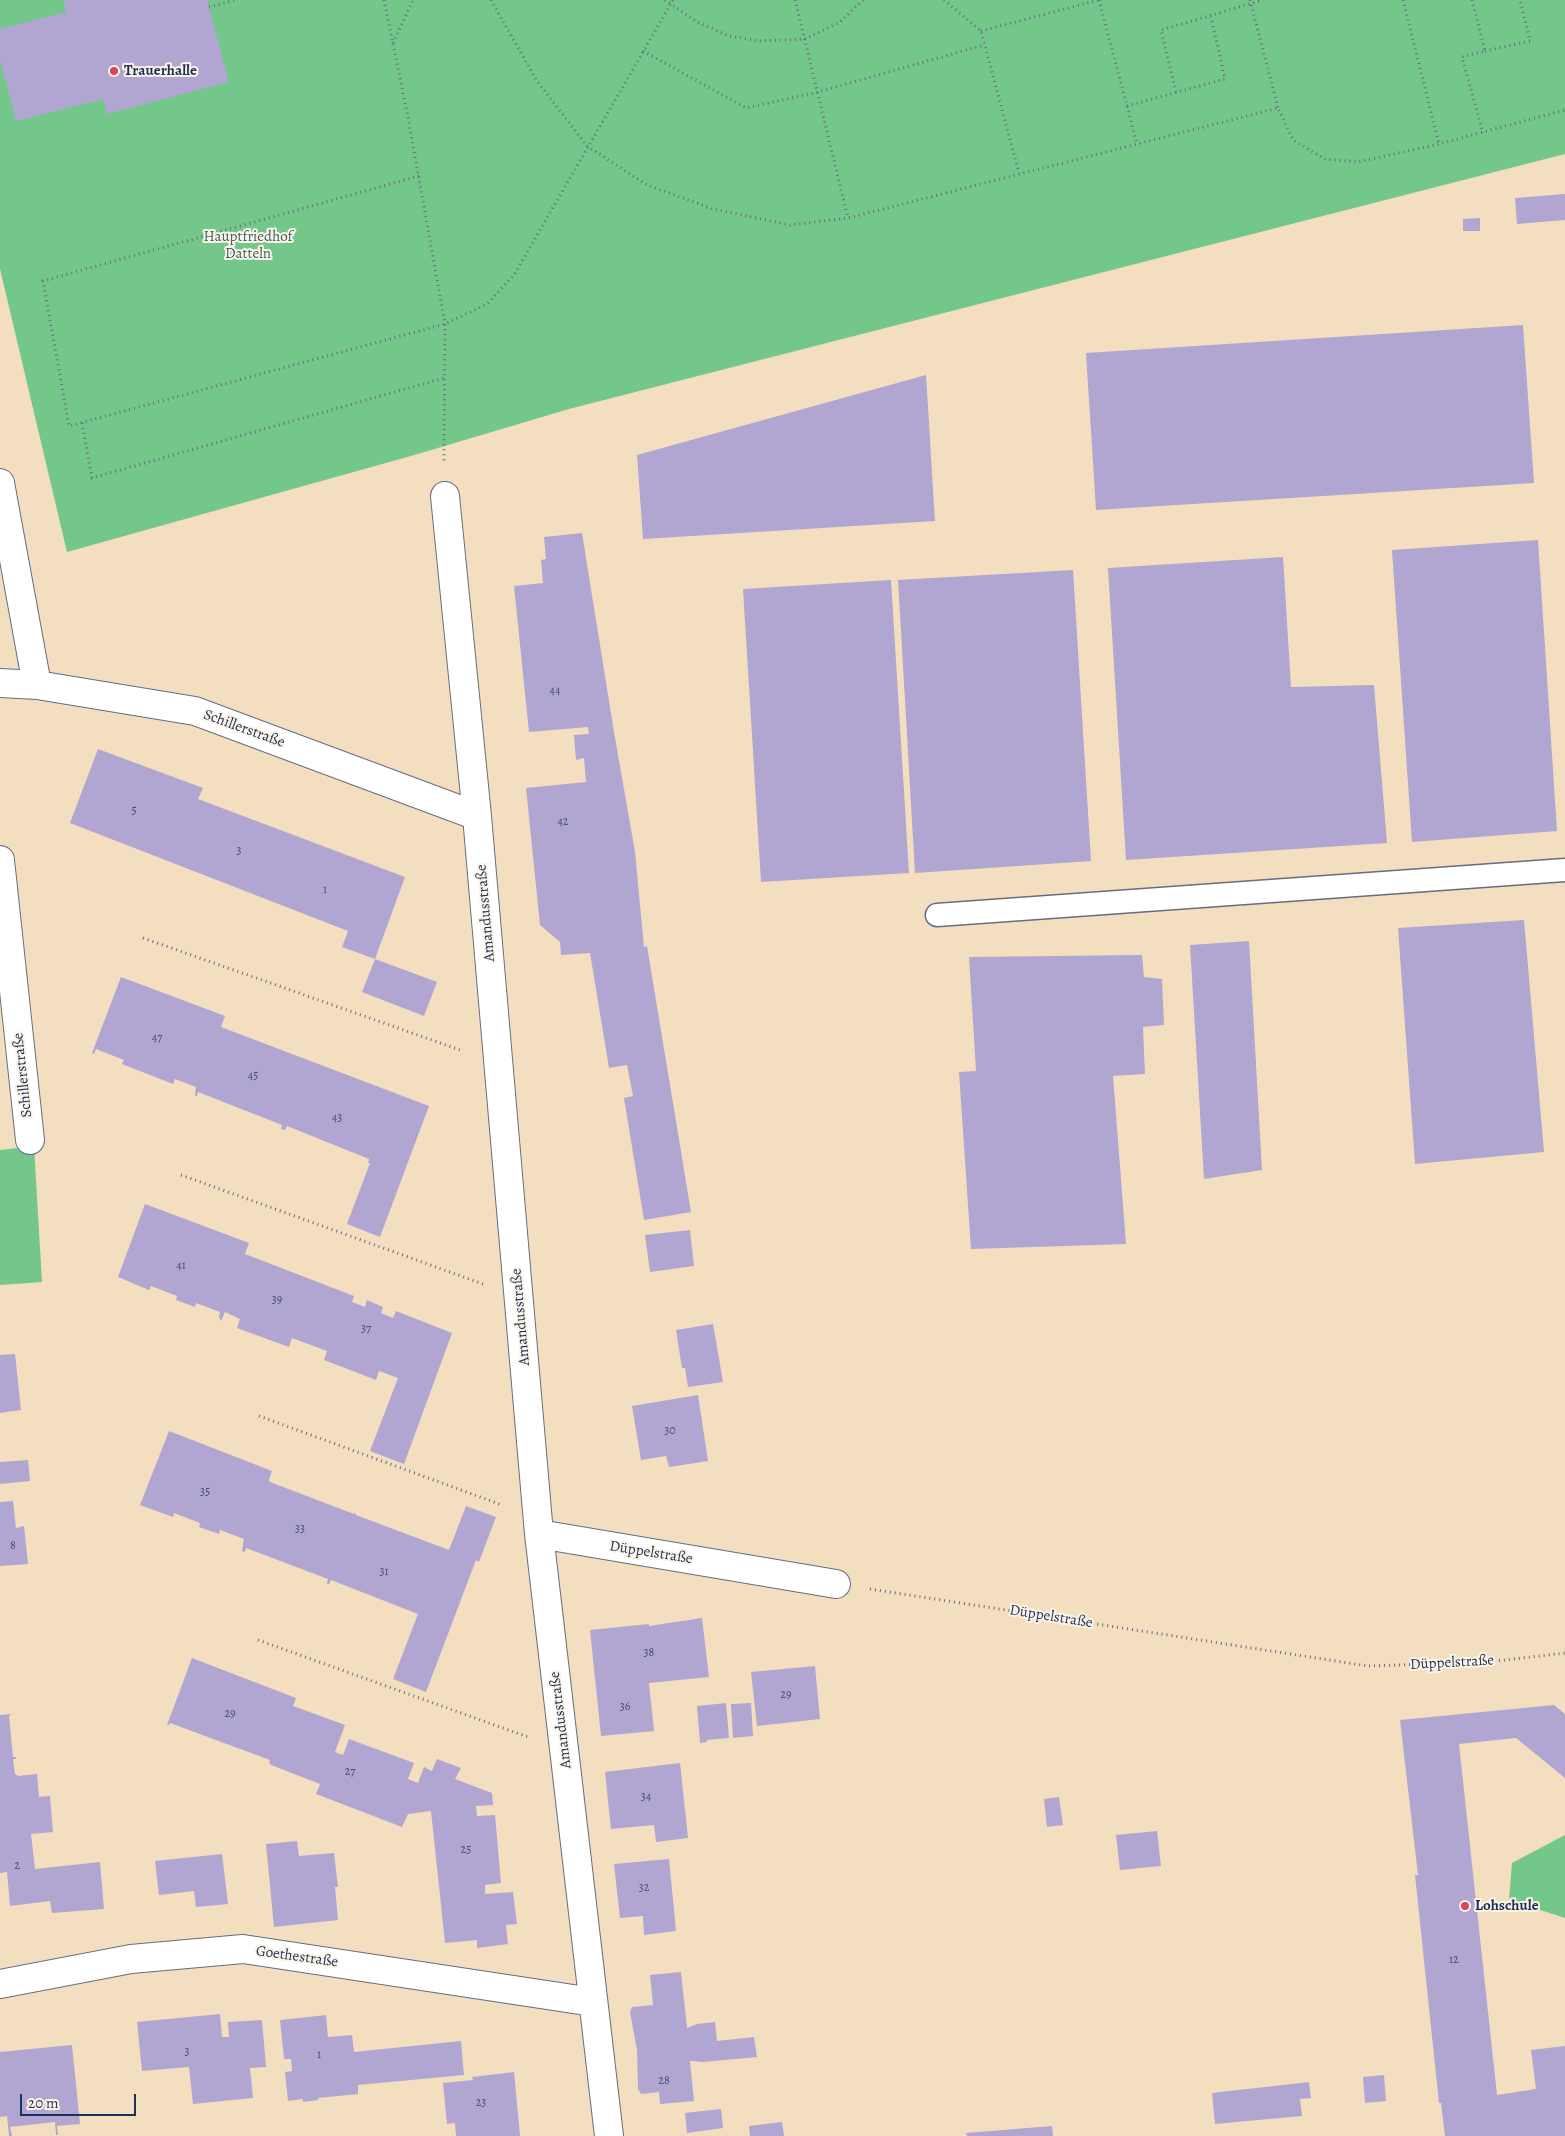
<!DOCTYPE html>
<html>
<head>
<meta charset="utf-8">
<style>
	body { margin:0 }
	#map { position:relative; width:1565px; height:2136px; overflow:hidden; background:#f4dec0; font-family:Alegreya,serif }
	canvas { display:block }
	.scale { position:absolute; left:20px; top:2094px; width:116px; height:22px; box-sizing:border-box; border:2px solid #1b2f5e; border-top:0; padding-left:6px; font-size:15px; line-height:18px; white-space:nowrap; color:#1b2f5e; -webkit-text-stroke:4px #fcf5e5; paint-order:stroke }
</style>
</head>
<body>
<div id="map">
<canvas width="1565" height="2136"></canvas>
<div class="scale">20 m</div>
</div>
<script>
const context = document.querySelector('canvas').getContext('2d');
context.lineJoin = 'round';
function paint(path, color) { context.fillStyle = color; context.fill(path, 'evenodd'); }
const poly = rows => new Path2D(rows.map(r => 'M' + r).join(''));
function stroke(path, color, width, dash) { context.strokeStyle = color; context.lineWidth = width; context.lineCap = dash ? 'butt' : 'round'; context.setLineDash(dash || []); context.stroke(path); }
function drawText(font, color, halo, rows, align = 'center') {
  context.font = font + ' Alegreya,serif'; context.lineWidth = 4; context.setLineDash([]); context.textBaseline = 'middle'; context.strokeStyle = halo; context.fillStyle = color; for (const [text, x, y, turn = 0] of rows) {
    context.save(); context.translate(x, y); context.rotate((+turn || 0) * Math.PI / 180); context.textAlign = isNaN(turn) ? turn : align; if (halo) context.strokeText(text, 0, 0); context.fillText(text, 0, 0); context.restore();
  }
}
paint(poly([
	[0,0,1565,0,1565,154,569,409,411,456,67,552,0,269],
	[34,1146,42,1282,0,1285,0,1150],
	[1565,1835,1565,1918,1509,1900,1512,1863]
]), '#74c78a');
paint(poly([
	[63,0,207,0,229,82,107,114,103,99,16,121,0,59,0,29,66,12],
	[1565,194,1565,220,1517,224,1515,198],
	[1480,218,1480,231,1463,231,1463,219],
	[1523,325,1534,483,1096,510,1086,353],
	[926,375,935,521,643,539,637,455],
	[582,533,614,732,635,852,644,947,647,946,691,1212,644,1220,624,1098,633,1096,627,1065,609,1068,590,953,561,955,560,942,540,925,526,788,586,782,584,758,576,760,574,735,589,734,588,727,529,732,514,586,543,583,541,560,546,559,544,537],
	[1538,540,1557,831,1412,842,1392,550],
	[1283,557,1291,687,1374,685,1387,843,1126,860,1108,568],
	[1073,570,1091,861,915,873,898,580],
	[891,580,909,873,761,882,743,589],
	[98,749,203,788,198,799,405,877,375,959,342,947,348,931,70,823],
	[1524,920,1544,1152,1415,1164,1398,928],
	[1249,941,1262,1170,1204,1179,1190,945],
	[1142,955,1144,977,1162,979,1164,1025,1143,1027,1145,1074,1113,1076,1126,1244,971,1249,959,1072,976,1071,969,957],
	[375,959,437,982,424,1016,362,992],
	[121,977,225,1016,221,1027,429,1106,380,1237,347,1224,370,1163,368,1163,369,1159,287,1126,285,1130,281,1129,282,1125,198,1092,197,1096,195,1096,196,1087,175,1079,173,1084,122,1064,124,1060,96,1049,94,1054,92,1053],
	[145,1204,249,1243,245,1254,354,1296,352,1302,365,1307,367,1300,383,1307,381,1313,393,1318,396,1311,452,1333,404,1464,370,1451,398,1378,379,1371,376,1380,324,1360,327,1351,311,1345,292,1338,289,1347,237,1328,240,1319,225,1312,221,1321,219,1317,220,1312,196,1303,195,1307,176,1300,177,1296,151,1286,149,1290,118,1277],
	[690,1230,694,1266,650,1272,645,1235],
	[713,1324,723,1382,688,1387,685,1368,682,1368,676,1330],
	[15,1354,21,1410,0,1413,0,1355],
	[698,1395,708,1461,669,1467,666,1456,641,1460,632,1406],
	[169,1431,272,1471,269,1480,270,1482,354,1514,354,1512,356,1515,449,1550,466,1506,496,1517,479,1562,476,1560,426,1692,393,1679,418,1614,331,1580,329,1584,327,1584,328,1579,246,1548,245,1552,242,1551,244,1539,220,1530,219,1534,199,1527,200,1523,174,1513,173,1517,140,1505],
	[28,1460,30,1481,0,1484,0,1462],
	[13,1501,16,1528,24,1526,28,1564,0,1566,0,1502],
	[702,1618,709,1677,649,1683,654,1731,601,1736,590,1630,649,1624,649,1626],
	[192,1658,296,1698,293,1706,345,1725,335,1752,343,1755,349,1739,414,1763,408,1779,418,1783,424,1767,432,1771,437,1759,461,1768,455,1779,492,1793,493,1805,476,1806,477,1816,495,1815,501,1883,485,1885,485,1894,513,1892,517,1924,506,1925,508,1944,477,1948,477,1940,445,1943,431,1811,408,1814,402,1827,316,1794,320,1784,271,1765,269,1763,270,1760,170,1723,169,1725,167,1725],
	[815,1666,820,1719,757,1726,751,1672],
	[726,1703,729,1738,707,1740,707,1742,700,1743,697,1706],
	[751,1703,753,1736,733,1738,731,1704],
	[1554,1705,1565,1714,1565,1778,1516,1738,1459,1744,1497,2095,1536,2089,1531,2050,1565,2046,1565,2136,1445,2136,1441,2103,1439,2103,1415,1875,1418,1875,1400,1720],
	[12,1714,9,1716,13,1757,16,1757,16,1759,13,1759,15,1774,18,1776,37,1774,39,1797,50,1796,53,1832,31,1834,35,1869,100,1862,104,1909,52,1913,50,1901,10,1906,7,1872,0,1873,0,1715],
	[680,1763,688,1838,656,1842,654,1825,611,1829,605,1772],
	[1059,1797,1063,1825,1047,1827,1044,1799],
	[1157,1831,1161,1866,1120,1870,1116,1835],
	[297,1841,299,1856,334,1853,338,1887,335,1887,338,1920,274,1927,266,1844],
	[222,1854,228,1904,196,1907,194,1891,159,1895,155,1861],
	[669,1859,676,1931,644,1935,643,1916,620,1918,614,1864],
	[681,1972,687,2028,697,2024,715,2022,717,2041,754,2037,757,2057,703,2062,690,2061,694,2101,660,2104,659,2092,641,2094,638,2089,637,2050,630,2012,632,2007,653,2005,650,1975],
	[220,2014,222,2037,229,2037,228,2022,262,2020,266,2067,250,2068,253,2098,193,2104,189,2067,142,2071,137,2022],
	[326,2015,328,2037,352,2035,354,2052,461,2041,464,2075,358,2085,358,2094,318,2098,318,2100,303,2102,303,2099,288,2101,285,2072,292,2071,291,2059,284,2059,280,2020],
	[72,2045,80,2124,57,2126,58,2135,56,2135,55,2122,10,2127,12,2136,9,2136,7,2116,0,2117,0,2052],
	[514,2072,520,2136,456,2136,455,2123,447,2124,443,2083,473,2080,472,2077],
	[1384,2075,1386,2101,1365,2103,1363,2077],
	[1309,2082,1311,2098,1300,2099,1302,2116,1215,2124,1212,2093],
	[721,2109,723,2128,687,2133,685,2113],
	[782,2122,784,2136,750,2136,749,2126],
	[1052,2126,1053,2136,967,2136,966,2133]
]), '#b1a6d1');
const service = poly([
	[937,915,1565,870]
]);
const minor = poly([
	[0,483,37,685],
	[445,496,477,816,539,1534,609,2136],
	[0,683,37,685,195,711,477,816],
	[0,860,30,1140],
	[539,1534,836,1584],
	[0,1984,131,1959,243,1949,593,2002]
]);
stroke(service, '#676c80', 25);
stroke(minor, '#676c80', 30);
stroke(poly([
	[384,0,407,112,445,324,444,464],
	[491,0,537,81,587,146,647,185,713,209,790,225,848,218,1278,108,1293,140,1325,159,1358,162,1439,144,1565,110],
	[665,0,697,22,729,36,761,41,805,39,840,22,863,0],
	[795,0,848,218],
	[944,0,981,31,1019,173],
	[1099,0,1137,144],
	[1250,0,1278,108],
	[1403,0,1439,144],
	[1472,0,1485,51,1462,57,1483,133],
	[209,7,235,0],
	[981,31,1099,0],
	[393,43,413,0],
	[643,51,746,108,818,92,984,45],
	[1485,51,1530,41,1520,0],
	[1176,92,1161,30,1263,0],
	[1127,106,1225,79,1211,17],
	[419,176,43,281,69,426,445,324,487,304,514,275,673,0],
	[82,423,92,478,444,378],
	[143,938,463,1051],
	[181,1175,483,1284],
	[259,1416,502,1505],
	[870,1589,1368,1666,1488,1662,1565,1653],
	[258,1640,528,1737]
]), '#676c80', 3, [1, 4]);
stroke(service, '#fff', 22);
stroke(minor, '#fff', 28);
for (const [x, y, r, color] of [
	[114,71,5,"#d1495b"],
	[1465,1906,5,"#d1495b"]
]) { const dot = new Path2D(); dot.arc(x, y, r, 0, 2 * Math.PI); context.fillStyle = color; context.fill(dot); stroke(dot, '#fcf5e5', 2); }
drawText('12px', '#404d7b', null, [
	["44",555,691],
	["5",134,811],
	["42",563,822],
	["3",239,851],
	["1",325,890],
	["47",157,1038],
	["45",253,1076],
	["43",337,1118],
	["41",181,1266],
	["39",277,1300],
	["37",366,1329],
	["30",670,1431],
	["35",205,1492],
	["33",300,1529],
	["8",13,1546],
	["31",384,1572],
	["38",649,1653],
	["29",786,1695],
	["36",625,1707],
	["29",230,1714],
	["27",350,1772],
	["34",646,1797],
	["25",466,1850],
	["2",17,1866],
	["32",644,1888],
	["12",1454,1960],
	["3",187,2052],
	["1",319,2055],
	["28",664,2081],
	["23",481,2103]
]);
drawText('bold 15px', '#1b2f5e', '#fcf5e5', [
	["Trauerhalle",124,71],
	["Lohschule",1475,1906]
], 'left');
drawText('15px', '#365d6b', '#fcf5e5', [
	["Hauptfriedhof",248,237],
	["Datteln",248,254]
]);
drawText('15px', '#1b2f5e', '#fcf5e5', [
	["Schillerstraße",244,729,20],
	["Amandusstraße",486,913,-95],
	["Schillerstraße",23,1075,-96],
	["Amandusstraße",521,1317,-95],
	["Düppelstraße",651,1553,9],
	["Düppelstraße",1051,1617,9],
	["Düppelstraße",1452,1663,-3],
	["Amandusstraße",561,1720,-97],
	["Goethestraße",297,1957,8]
]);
</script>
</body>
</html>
